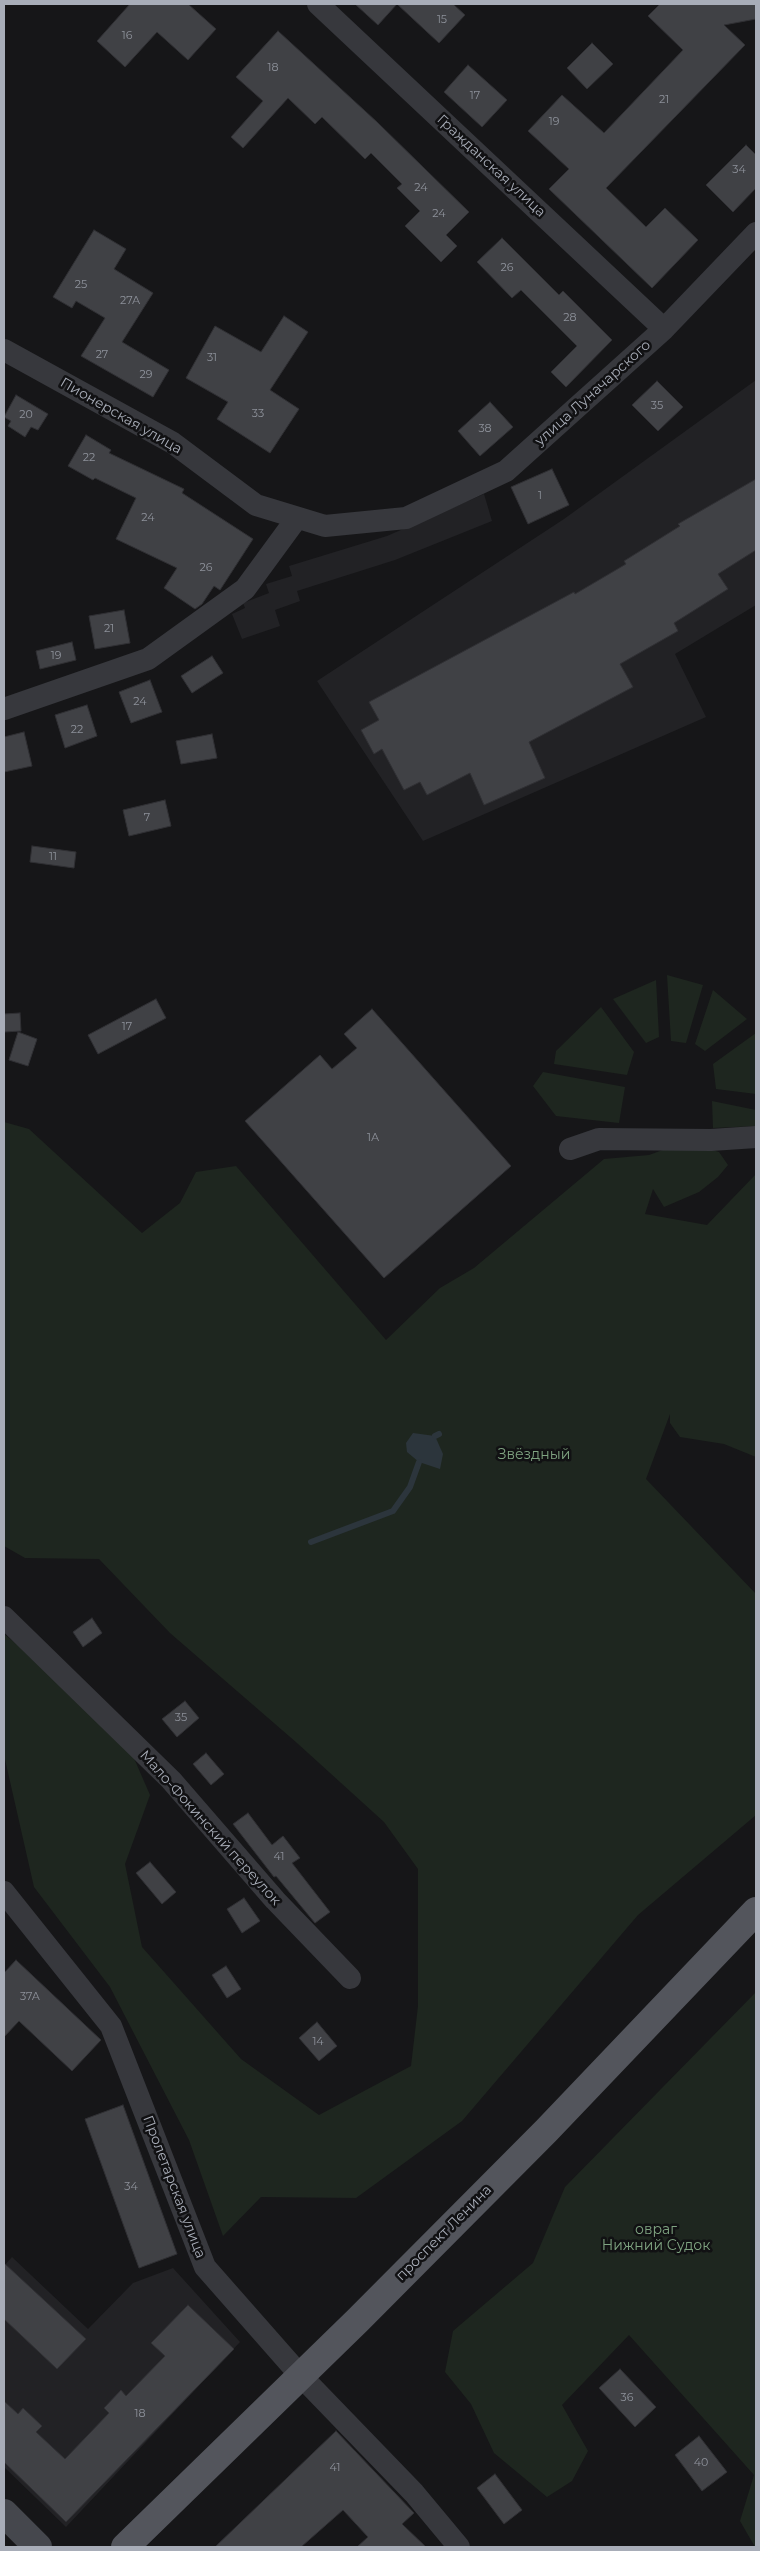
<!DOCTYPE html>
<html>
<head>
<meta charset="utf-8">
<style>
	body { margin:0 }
	#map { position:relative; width:760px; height:2551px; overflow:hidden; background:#161618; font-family:Montserrat,sans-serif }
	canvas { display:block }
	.frame { position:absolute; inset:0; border:5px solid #a8adb8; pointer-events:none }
</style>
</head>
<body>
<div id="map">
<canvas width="760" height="2551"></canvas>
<div class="frame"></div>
</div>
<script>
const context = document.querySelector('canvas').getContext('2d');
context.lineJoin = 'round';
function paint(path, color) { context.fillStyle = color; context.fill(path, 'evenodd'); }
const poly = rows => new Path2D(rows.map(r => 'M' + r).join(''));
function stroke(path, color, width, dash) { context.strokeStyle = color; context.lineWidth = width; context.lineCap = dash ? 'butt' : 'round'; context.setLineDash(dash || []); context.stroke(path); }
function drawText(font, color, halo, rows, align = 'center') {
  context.font = font + ' Montserrat,sans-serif'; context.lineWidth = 5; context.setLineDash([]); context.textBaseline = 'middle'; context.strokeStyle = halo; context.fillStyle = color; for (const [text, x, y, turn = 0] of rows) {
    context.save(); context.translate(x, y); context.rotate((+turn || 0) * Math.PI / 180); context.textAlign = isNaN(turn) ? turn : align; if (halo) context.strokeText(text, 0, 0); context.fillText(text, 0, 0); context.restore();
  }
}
paint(poly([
	[756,380,756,605,675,654,706,717,423,841,317,681,564,519],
	[484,494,492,521,395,560,297,591,300,601,275,610,280,626,242,639,232,614,245,608,243,603,269,593,266,584,292,576,289,566,387,536],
	[12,2257,88,2329,133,2283,173,2268,240,2342,66,2527,4,2467,4,2266]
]), '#222225');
paint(poly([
	[667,975,703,985,686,1043,671,1041],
	[656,980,659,1037,646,1043,613,999],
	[713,990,747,1019,705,1051,695,1044],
	[601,1007,634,1052,627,1075,554,1064,556,1051],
	[756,1033,756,1094,716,1089,713,1064],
	[543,1072,625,1087,619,1123,556,1116,533,1086],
	[712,1101,756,1110,756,1126,713,1128],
	[4,1122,29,1129,142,1233,180,1203,196,1172,236,1166,386,1340,440,1288,474,1268,604,1159,649,1155,679,1144,697,1145,719,1152,728,1165,718,1177,699,1192,664,1207,653,1189,645,1214,707,1225,756,1174,756,1457,724,1444,680,1437,670,1423,670,1414,646,1479,756,1594,756,1815,638,1915,462,2121,356,2198,261,2197,223,2236,189,2140,110,1987,34,1887,4,1755,4,1634,76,1690,130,1749,150,1795,125,1864,142,1947,241,2059,319,2115,411,2066,418,2006,418,1869,384,1822,297,1743,170,1633,99,1559,25,1558,4,1546],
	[756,1992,756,2547,755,2547,740,2521,754,2475,629,2335,562,2405,588,2451,572,2481,547,2497,494,2453,471,2404,445,2372,453,2331,533,2263,565,2187]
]), '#1e261f');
paint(poly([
	[413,1433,435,1436,443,1454,440,1469,419,1462,407,1452,406,1443]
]), '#2c353c');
stroke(poly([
	[435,1436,439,1434],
	[311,1542,393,1511,410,1487,419,1462]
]), '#2c353c', 6);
const building = poly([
	[130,4,188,4,216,29,188,60,157,32,125,67,97,41,130,4],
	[355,4,453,4,465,15,439,43,397,4,378,25,355,4],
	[660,4,756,4,756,19,724,25,745,45,606,188,646,227,665,208,698,240,652,288,549,189,569,169,528,131,562,95,604,133,683,50,648,16,660,4],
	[278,31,377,122,469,212,446,235,457,246,441,262,405,226,420,211,397,188,402,184,371,153,365,159,322,117,315,124,288,98,243,148,231,137,263,101,236,77,278,31],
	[592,43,613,64,587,89,567,68,592,43],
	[468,65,507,100,482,127,444,92,468,65],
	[746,145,756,155,756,188,733,212,706,185,746,145],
	[94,230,126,249,114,269,153,293,122,342,169,370,153,397,81,356,105,318,76,301,72,308,53,297,94,230],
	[502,238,559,295,563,291,612,340,566,387,551,372,577,346,521,290,512,298,477,262,502,238],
	[284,316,308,332,270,390,299,409,270,453,217,419,228,402,186,378,215,326,261,352,284,316],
	[657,381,683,407,658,431,632,405,657,381],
	[16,395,48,414,38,430,31,427,25,437,8,426,11,421,4,417,16,395],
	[490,402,513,427,480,456,458,431,490,402],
	[86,435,111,450,109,453,184,489,182,493,253,539,220,590,214,586,202,604,195,609,164,588,177,568,116,539,136,498,95,478,93,480,68,466,86,435],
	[552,469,569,505,528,524,511,487,552,469],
	[756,479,756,550,718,574,728,589,674,623,678,631,620,664,633,687,529,742,545,778,484,805,470,773,427,795,420,782,404,790,382,749,374,754,361,730,379,720,369,702,574,592,575,594,626,564,624,561,680,526,678,524,756,479],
	[124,610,130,643,95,649,89,616,124,610],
	[72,642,76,660,40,669,36,651,72,642],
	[212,656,223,673,192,693,181,676,212,656],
	[150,680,162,712,131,723,119,692,150,680],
	[87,705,97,736,65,748,55,715,87,705],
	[24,732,32,766,4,772,4,737,24,732],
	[212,734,217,758,181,764,176,741,212,734],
	[165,800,171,826,129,836,123,810,165,800],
	[32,846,76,852,74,868,30,862,32,846],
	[156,999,166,1018,98,1054,88,1035,156,999],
	[372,1009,511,1166,384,1278,245,1121,320,1055,332,1069,357,1048,344,1034,372,1009],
	[20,1013,21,1031,4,1032,4,1014,20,1013],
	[18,1032,37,1039,28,1066,9,1060,18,1032],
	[92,1618,102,1633,83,1647,73,1632,92,1618],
	[185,1701,199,1718,177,1737,162,1719,185,1701],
	[206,1753,224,1774,211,1785,193,1764,206,1753],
	[248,1813,272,1845,283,1836,300,1858,292,1863,330,1912,315,1923,276,1876,274,1877,233,1824,248,1813],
	[150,1862,176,1892,162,1904,136,1873,150,1862],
	[244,1898,260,1921,242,1933,227,1909,244,1898],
	[16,1960,101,2040,72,2071,19,2021,4,2037,4,1973,16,1960],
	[226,1966,241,1989,227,1998,212,1975,226,1966],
	[317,2022,337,2046,319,2061,299,2038,317,2022],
	[123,2105,177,2254,139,2268,85,2119,123,2105],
	[4,2263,86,2339,57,2369,4,2319,4,2263],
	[188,2305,234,2349,66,2522,4,2462,4,2401,18,2414,23,2408,42,2426,36,2432,65,2459,109,2413,104,2408,121,2390,126,2396,165,2356,151,2343,188,2305],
	[620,2369,656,2407,635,2427,599,2388,620,2369],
	[336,2431,414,2513,402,2524,426,2547,357,2547,368,2537,343,2510,301,2547,215,2547,336,2431],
	[699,2436,727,2472,702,2491,675,2455,699,2436],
	[495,2474,522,2510,504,2524,477,2488,495,2474]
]);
paint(building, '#404145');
stroke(building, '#303034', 1);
stroke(poly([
	[318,4,664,329],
	[4,350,173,443,256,505,325,526,406,518,506,471,664,329,756,233],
	[4,709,148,659,245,589,297,518],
	[570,1149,599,1139,711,1140,756,1137],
	[4,1617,171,1780,275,1900,350,1978],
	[4,1892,111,2026,205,2267,300,2375,414,2493,459,2547]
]), '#37383d', 22);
stroke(poly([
	[4,2513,38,2547]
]), '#45474d', 28);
stroke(poly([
	[125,2547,357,2321,546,2131,756,1911]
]), '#53555c', 28);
drawText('11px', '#8e929b', null, [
	["15",442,20],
	["16",127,36],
	["18",273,68],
	["17",475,96],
	["21",664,100],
	["19",554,122],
	["34",739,170],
	["24",421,188],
	["24",439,214],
	["26",507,268],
	["25",81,285],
	["27А",130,301],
	["28",570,318],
	["27",102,355],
	["31",212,358],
	["29",146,375],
	["35",657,406],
	["33",258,414],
	["20",26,415],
	["38",485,429],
	["22",89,458],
	["1",540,496],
	["24",148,518],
	["26",206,568],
	["21",109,629],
	["19",56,656],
	["24",140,702],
	["22",77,730],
	["7",147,818],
	["11",53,857],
	["17",127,1027],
	["1А",373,1138],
	["35",181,1718],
	["41",279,1857],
	["37А",30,1997],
	["14",318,2042],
	["34",131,2187],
	["36",627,2398],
	["18",140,2414],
	["40",701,2463],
	["41",335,2468]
]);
drawText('14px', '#a8adb8', '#111113', [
	["Гражданская улица",491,166,43],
	["улица Луначарского",593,393,-42],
	["Пионерская улица",121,416,30],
	["Мало-Фокинский переулок",210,1828,48],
	["Пролетарская улица",174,2187,69],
	["проспект Ленина",444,2233,-45]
]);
drawText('14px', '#7fa381', '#111113', [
	["Звёздный",534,1455],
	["овраг",656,2230],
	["Нижний Судок",656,2246]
]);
</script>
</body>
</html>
